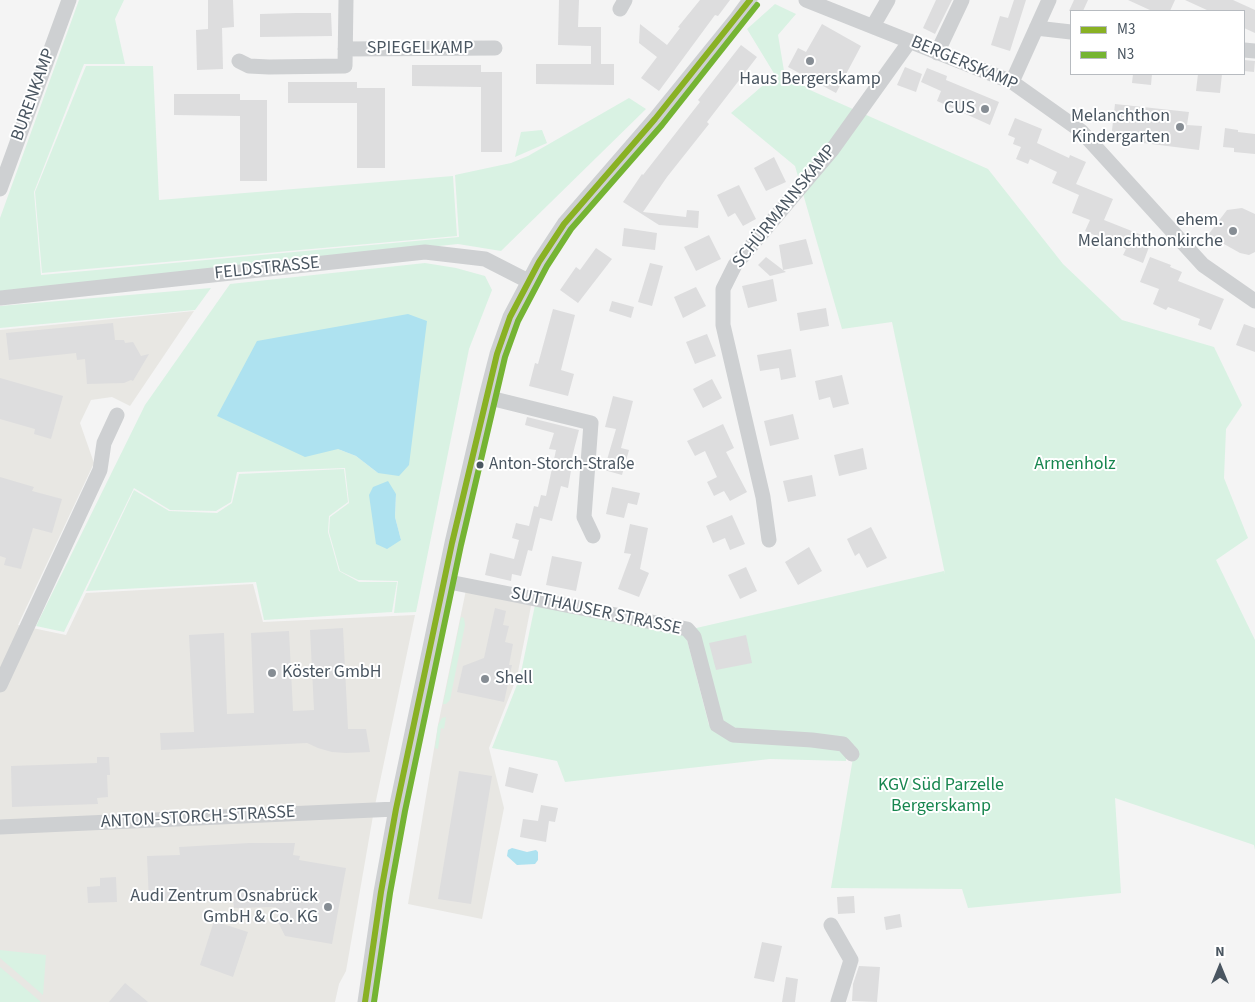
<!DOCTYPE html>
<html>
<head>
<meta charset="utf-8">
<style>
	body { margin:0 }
	#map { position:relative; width:1255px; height:1002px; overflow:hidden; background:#f4f4f4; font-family:"Source Sans 3",sans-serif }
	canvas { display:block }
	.legend { position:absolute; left:1070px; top:10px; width:175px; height:65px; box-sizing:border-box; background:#fff; border:1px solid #b7bbc0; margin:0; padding:6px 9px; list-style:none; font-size:15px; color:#4a5661 }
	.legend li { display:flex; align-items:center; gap:10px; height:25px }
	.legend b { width:25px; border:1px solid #b7bbc0 }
	.north { position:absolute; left:1195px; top:942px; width:50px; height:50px; -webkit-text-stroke:4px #fff; paint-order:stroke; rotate:0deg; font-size:14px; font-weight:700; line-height:20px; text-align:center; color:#4a5661 }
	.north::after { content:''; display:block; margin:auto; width:18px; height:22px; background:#4a5661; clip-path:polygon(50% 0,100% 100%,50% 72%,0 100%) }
</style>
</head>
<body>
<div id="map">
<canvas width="1255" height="1002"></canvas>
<ul class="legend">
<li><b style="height:6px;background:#89b124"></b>M3</li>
<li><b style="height:6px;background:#75b433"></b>N3</li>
</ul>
<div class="north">N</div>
</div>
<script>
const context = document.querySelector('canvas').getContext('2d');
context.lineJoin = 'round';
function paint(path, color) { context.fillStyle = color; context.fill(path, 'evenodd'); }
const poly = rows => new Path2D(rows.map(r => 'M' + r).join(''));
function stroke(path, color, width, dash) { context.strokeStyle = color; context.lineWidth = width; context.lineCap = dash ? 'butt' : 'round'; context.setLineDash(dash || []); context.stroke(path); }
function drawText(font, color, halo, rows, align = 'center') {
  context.font = font + ' "Source Sans 3",sans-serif'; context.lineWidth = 4; context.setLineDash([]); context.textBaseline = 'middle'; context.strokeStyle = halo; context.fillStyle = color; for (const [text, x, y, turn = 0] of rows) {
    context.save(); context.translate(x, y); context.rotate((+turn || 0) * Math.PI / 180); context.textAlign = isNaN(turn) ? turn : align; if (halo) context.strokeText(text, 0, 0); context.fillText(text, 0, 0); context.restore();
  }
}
paint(poly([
	[194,311,130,406,112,397,91,400,80,423,94,463,18,625,66,635,86,593,253,584,263,622,415,615,374,810,346,971,339,984,335,1002,0,1002,0,330],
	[466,590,532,601,517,677,489,748,504,808,482,919,408,904,438,725]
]), '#e8e7e3');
paint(poly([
	[79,0,124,0,115,19,125,64,84,64,34,192,41,275,459,237,455,175,511,163,528,156,629,98,646,109,501,251,458,244,0,291,0,218],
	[775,4,796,14,778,35,784,71,810,90,988,169,1063,264,1122,320,1214,347,1242,405,1226,429,1224,478,1248,538,1216,560,1255,640,1255,850,1254,845,1115,798,1121,893,968,908,962,889,831,888,855,746,846,744,846,761,770,759,565,782,557,761,492,748,520,677,535,605,686,636,709,725,718,724,692,629,944,571,945,574,892,322,842,329,795,166,731,113,775,75,747,29],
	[86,66,153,66,159,200,453,176,457,236,42,273,35,192],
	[542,130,547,143,515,157,521,132],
	[425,263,456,268,485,276,492,290,469,349,416,612,394,613,398,581,358,580,340,571,329,532,330,517,349,503,345,468,237,472,231,502,216,511,170,510,134,488,64,632,36,626,145,405,230,284],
	[338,449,408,465,378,473,356,456],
	[373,487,396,494,395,517,401,540],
	[211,288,195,310,0,328,0,306],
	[344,469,348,502,329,516,328,532,339,571,359,582,397,582,392,612,264,620,256,582,86,591,134,490,169,511,217,513,232,503,239,474],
	[461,617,464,618,465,625,450,700,446,704,443,704],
	[446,717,444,729,441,728,438,749,435,748,438,725,442,718],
	[0,950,46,955,43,995,0,958],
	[0,967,41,1002,0,1002]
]), '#d9f2e3');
paint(poly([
	[408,314,427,321,409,465,399,476,378,473,356,456,338,449,305,457,217,416,257,341],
	[388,481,396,494,395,517,401,540,387,549,376,544,369,495,373,487],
	[512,848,527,852,536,850,538,852,538,860,535,864,517,865,507,856,508,850]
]), '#aee2f0');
paint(poly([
	[208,0,233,0,234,27,222,28,223,69,197,70,196,30,208,29],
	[559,0,579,0,578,27,601,27,601,64,614,64,614,85,536,84,536,64,591,64,591,46,558,45],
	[700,0,730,0,718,16,715,15,659,91,641,78,657,57,639,43,640,24,667,45,680,28,678,27],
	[936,0,952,0,935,34,923,28],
	[1014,0,1026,0,1010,51,991,45,1000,16,1008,18],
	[1074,0,1088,0,1083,11,1069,11],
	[1128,0,1175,0,1170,11,1152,11],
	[1185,0,1233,0,1255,10,1255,33,1244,28,1244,11,1209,11],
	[296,13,331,13,332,36,260,37,260,14],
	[822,24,861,46,836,93,788,67,798,48,806,52],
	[741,45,757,57,707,122,709,124,667,177,643,212,686,217,687,210,699,211,698,228,659,225,623,202,642,174,643,175,700,102,698,100],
	[1244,60,1255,61,1254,72,1244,71],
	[412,65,481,65,481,72,502,72,502,152,481,152,481,87,412,86],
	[905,67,922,74,916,92,897,85],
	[927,68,947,76,946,80,999,102,990,125,937,101,941,91,921,82],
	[1133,74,1152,74,1151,85,1132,83],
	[1198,74,1222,74,1220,93,1196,91],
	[288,82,357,82,357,88,385,88,385,168,357,168,357,103,288,103],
	[174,94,240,94,240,100,267,100,267,181,240,181,240,116,174,115],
	[1115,104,1189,112,1187,125,1202,126,1199,150,1111,139],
	[1015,118,1042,129,1037,143,1069,158,1070,155,1086,162,1076,184,1113,199,1104,220,1152,239,1143,263,1123,255,1126,249,1085,231,1090,220,1072,213,1079,195,1052,183,1057,172,1030,159,1028,164,1016,159,1021,147,1013,144,1015,138,1008,135],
	[1225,128,1238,130,1238,132,1255,134,1255,154,1234,152,1234,148,1223,147],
	[774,157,786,182,766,191,754,168],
	[739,185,756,219,743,226,735,213,728,217,717,195],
	[1242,208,1255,214,1255,252,1249,255,1240,253,1208,235,1227,210],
	[624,228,657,233,655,250,622,246],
	[709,235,721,259,696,271,684,247],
	[806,239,813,264,783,270,786,272,770,276,758,265,766,257,783,270,779,245],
	[596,248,612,259,578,303,560,290,576,267,580,270],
	[1150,257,1171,265,1170,267,1182,272,1178,281,1224,299,1211,330,1198,325,1200,319,1168,307,1166,310,1153,304,1159,289,1140,282],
	[650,263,663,266,652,306,638,302],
	[773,279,777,301,748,308,742,286],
	[696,287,706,306,683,318,674,297],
	[612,301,634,307,631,318,609,311],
	[826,308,829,326,800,331,797,313],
	[553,309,575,315,561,370,574,374,568,396,529,386,535,363,538,364],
	[113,323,115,340,124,340,125,343,133,342,141,356,149,354,133,381,131,380,124,383,87,384,85,359,77,360,76,353,9,360,6,333],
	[1244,324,1255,328,1255,352,1236,345],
	[707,334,716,356,695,364,686,342],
	[791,349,796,377,781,380,779,368,760,371,757,355],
	[842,375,849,404,833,408,830,397,819,400,815,381],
	[0,378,63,396,51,439,34,434,35,429,0,419],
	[712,379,722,398,703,408,693,389],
	[613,396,633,401,621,448,629,450,622,475,604,470,616,429,605,427],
	[793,414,799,439,770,446,764,421],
	[527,417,579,430,570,465,572,465,568,488,561,486,552,521,540,518,532,551,528,550,521,576,512,574,511,581,485,575,490,553,514,559,519,540,512,538,516,523,529,526,534,506,538,507,541,495,546,496,556,450,549,449,554,433,525,425],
	[723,424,734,448,726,452,747,492,730,501,724,491,714,496,707,482,717,477,705,451,695,456,687,441],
	[863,448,867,469,839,476,834,455],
	[812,475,816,496,788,502,783,481],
	[0,477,34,487,32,491,62,499,52,533,33,528,21,569,4,565,6,558,0,556],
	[612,487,640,493,637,505,628,503,624,518,606,514],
	[732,515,745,544,730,550,725,538,713,543,706,526],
	[630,524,648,528,640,569,649,573,639,597,618,589,631,554,624,553],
	[871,527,887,558,867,568,859,553,855,556,847,539],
	[809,547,822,571,798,585,785,562],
	[552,556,582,562,576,591,546,585],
	[746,567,757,591,740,599,728,575],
	[495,608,506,611,503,625,509,626,505,642,513,644,509,665,512,665,504,702,457,692,463,666,484,658],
	[343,628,348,729,366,729,370,752,346,753,332,752,318,748,307,743,161,750,160,733,194,732,189,635,224,633,227,714,254,713,251,633,289,631,293,711,314,710,310,630],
	[746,635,752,663,716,670,709,643],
	[97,757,109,757,110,775,107,775,108,797,97,798,98,804,12,807,11,766,97,763],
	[509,767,538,774,533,793,505,786],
	[459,771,492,776,471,904,438,899],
	[541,805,558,808,555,822,549,821,546,842,520,837,523,819,538,821],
	[250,843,295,843,293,855,300,856,299,860,346,868,332,944,285,936,278,922,276,907,234,908,233,898,149,902,147,856,180,855,179,847],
	[116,877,117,902,88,903,87,887,100,886,100,878],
	[854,896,855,913,838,914,837,897],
	[900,914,902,927,886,930,884,917],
	[214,921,248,932,233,977,200,965],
	[762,942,782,946,774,982,754,978],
	[859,966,880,967,877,1002,852,1001,853,984],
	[786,977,798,979,795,1002,782,1002],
	[125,983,148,1002,109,1002]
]), '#ddddde');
stroke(poly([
	[806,0,1012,82,1081,131,1203,265,1255,301],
	[620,9,625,0],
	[873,26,888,0],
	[1036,28,1071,32],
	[345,49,495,48],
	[1244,50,1255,51],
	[937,53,962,0],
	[239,61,249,66,269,67,345,66,346,0],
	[1012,82,1049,0],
	[0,189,69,0],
	[0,298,425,252,485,259,528,281],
	[486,397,591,423,584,517,593,536],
	[769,540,763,497,723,325,723,289,735,265,832,150,910,41],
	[444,581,687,629,694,637,717,725,733,735,812,740,843,744,852,754],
	[0,685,100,470,104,443,117,415],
	[0,827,396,809],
	[831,925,851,960,838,1002],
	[365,1002,381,892,396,809,452,543,486,397,497,354,510,317,539,262,564,224,655,119,737,18,750,0]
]), '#ced0d2', 15);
stroke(poly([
	[365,1002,381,892,396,809,452,543,497,354,510,317,539,262,564,224,655,119,750,0]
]), '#89b124', 6);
stroke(poly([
	[374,1002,390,893,405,811,461,545,505,357,518,321,547,266,571,229,662,125,757,5]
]), '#75b433', 6);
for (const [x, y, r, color] of [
	[810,61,5,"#868d94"],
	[985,109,5,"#868d94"],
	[1180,127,5,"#868d94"],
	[1233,231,5,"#868d94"],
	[480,465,4.5,"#4a5661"],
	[272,673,5,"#868d94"],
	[485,679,5,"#868d94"],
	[328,907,5,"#868d94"]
]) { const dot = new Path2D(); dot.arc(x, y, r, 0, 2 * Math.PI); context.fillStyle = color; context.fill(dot); stroke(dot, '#fff', 2); }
drawText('17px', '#4a5661', '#fff', [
	["Anton-Storch-Straße",489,465]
], 'left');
drawText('18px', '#4a5661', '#fff', [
	["SPIEGELKAMP",420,49],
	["BERGERSKAMP",964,64,23],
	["BURENKAMP",34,95,-70],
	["SCHÜRMANNSKAMP",785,207,-51],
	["FELDSTRASSE",267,269,-6],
	["SUTTHAUSER STRASSE",596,612,12],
	["ANTON-STORCH-STRASSE",198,818,-3]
]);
drawText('18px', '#4a5661', '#fff', [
	["Haus Bergerskamp",810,80,"center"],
	["CUS",975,109],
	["Melanchthon",1170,117],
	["Kindergarten",1170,138],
	["ehem.",1223,221],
	["Melanchthonkirche",1223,242],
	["Köster GmbH",282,673,"left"],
	["Shell",495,679,"left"],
	["Audi Zentrum Osnabrück",318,897],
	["GmbH & Co. KG",318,918]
], 'right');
drawText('18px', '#17864f', '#fff', [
	["Armenholz",1075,465],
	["KGV Süd Parzelle",941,786],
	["Bergerskamp",941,807]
]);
</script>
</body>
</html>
